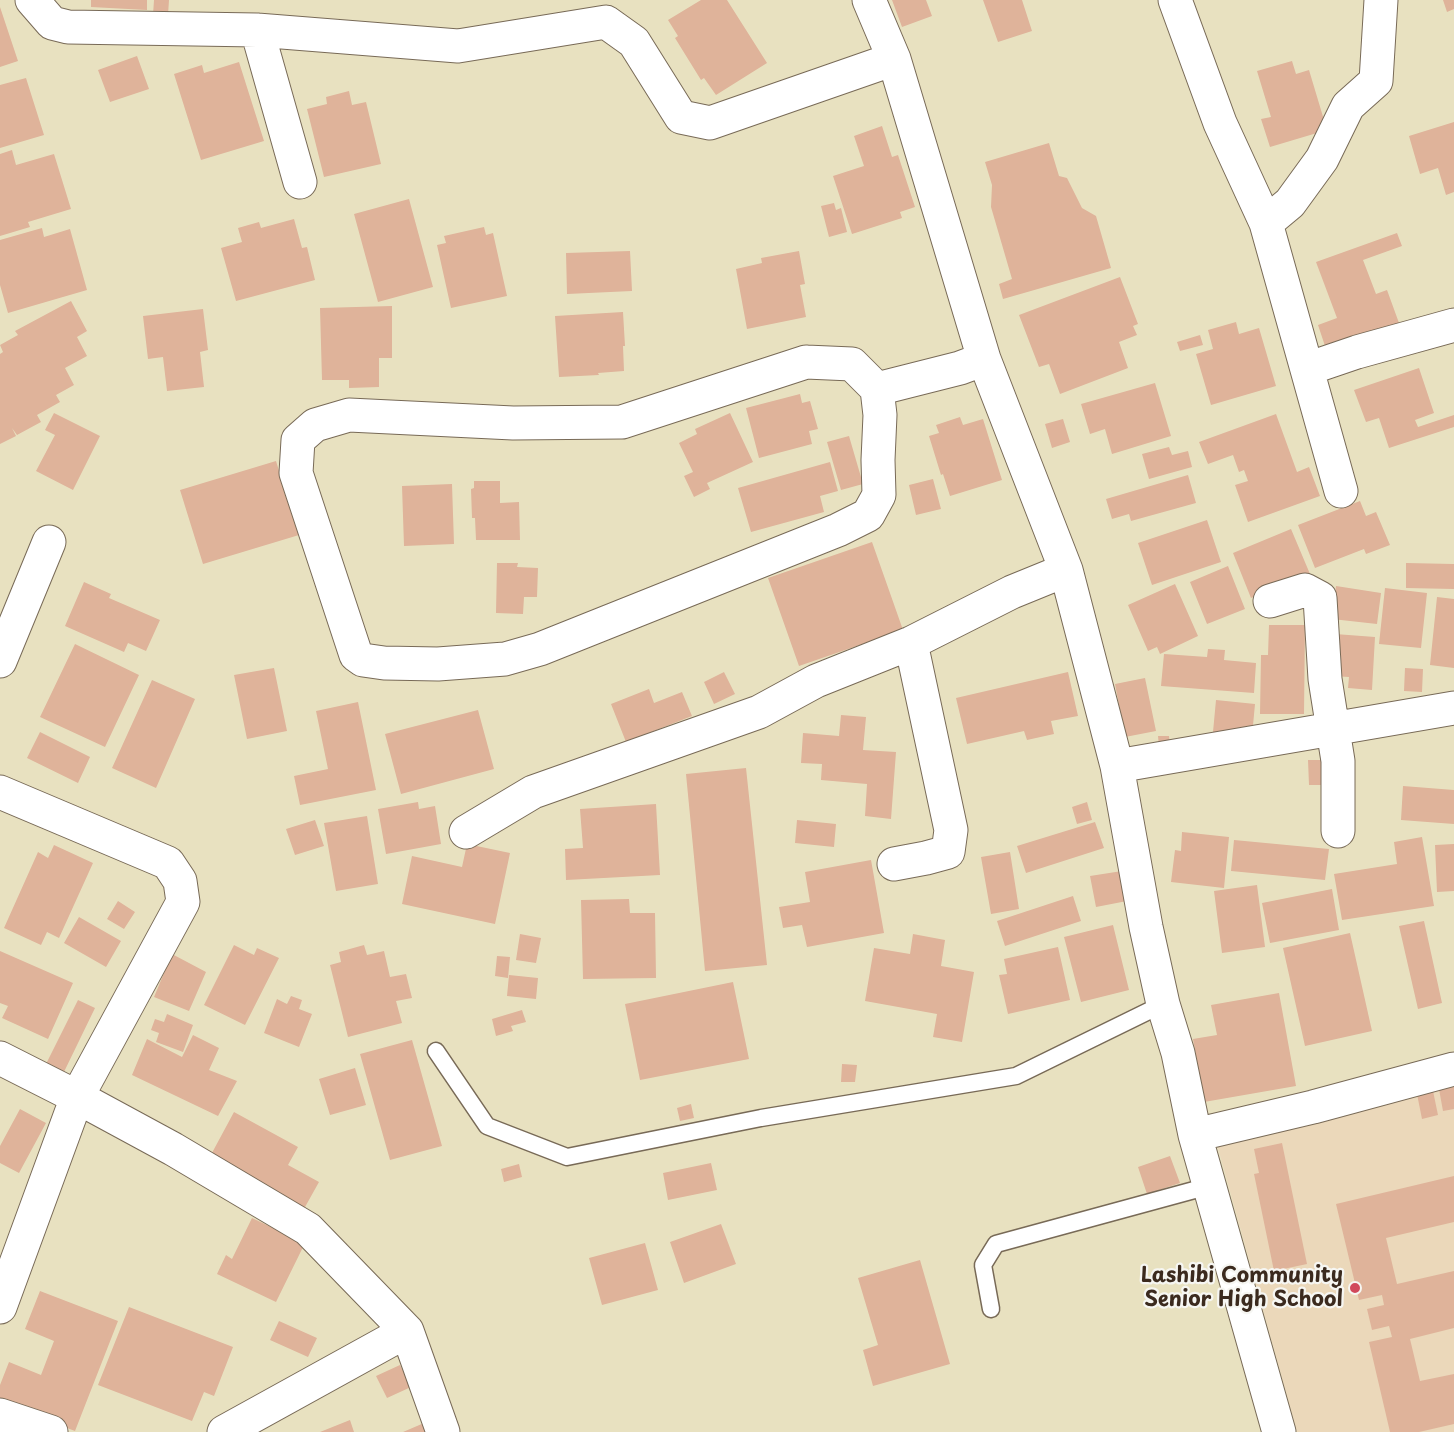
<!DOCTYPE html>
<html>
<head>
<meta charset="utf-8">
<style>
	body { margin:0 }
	canvas { display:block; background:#e8e1c0 }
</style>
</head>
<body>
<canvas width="1454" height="1432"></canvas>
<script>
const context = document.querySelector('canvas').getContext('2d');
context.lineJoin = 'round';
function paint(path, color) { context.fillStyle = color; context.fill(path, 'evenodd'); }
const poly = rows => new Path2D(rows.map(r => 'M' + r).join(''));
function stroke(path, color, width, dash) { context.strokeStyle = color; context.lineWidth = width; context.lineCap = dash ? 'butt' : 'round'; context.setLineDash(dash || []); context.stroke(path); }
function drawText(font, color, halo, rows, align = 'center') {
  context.font = font + ' "Playpen Sans",sans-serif'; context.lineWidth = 4.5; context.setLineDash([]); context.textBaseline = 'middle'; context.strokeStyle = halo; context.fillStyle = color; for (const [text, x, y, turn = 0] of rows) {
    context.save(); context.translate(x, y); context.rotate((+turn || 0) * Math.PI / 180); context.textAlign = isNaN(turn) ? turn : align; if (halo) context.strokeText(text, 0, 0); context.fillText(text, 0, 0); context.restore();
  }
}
paint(poly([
	[1454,1086,1454,1432,1297,1432,1217,1144]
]), '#ebd8ba');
paint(poly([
	[91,0,147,0,147,10,91,7],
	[154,0,169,0,168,15,153,15],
	[701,0,727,0,767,63,716,95,704,78,701,80,675,38,678,36,668,20],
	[892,0,926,0,932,16,902,27],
	[983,0,1022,0,1032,31,998,42],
	[1443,0,1454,0,1454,9,1447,12],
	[0,7,18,61,0,67],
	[137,56,149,89,110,102,98,70],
	[1292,61,1296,74,1309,70,1327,130,1270,147,1261,119,1271,117,1257,71],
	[239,62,264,141,201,160,174,74,202,65,204,73],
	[26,78,44,135,0,148,0,85],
	[349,91,352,105,366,102,381,164,324,177,307,109,327,104,326,97],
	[1454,122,1454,192,1446,195,1438,168,1420,174,1409,136],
	[882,126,892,157,898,155,915,207,900,212,902,218,852,234,833,176,864,166,854,136],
	[1049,143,1059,176,1067,178,1082,208,1096,216,1111,268,1003,299,999,284,1012,279,991,207,992,185,985,162],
	[12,150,16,165,54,154,71,209,28,222,30,227,0,236,0,154],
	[409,199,433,287,378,302,354,214],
	[834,203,836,210,841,208,847,232,829,237,821,206],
	[294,219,302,248,307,247,315,280,236,301,221,248,242,242,238,228,259,222,261,228],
	[484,227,486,235,493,233,507,296,451,308,437,245,446,243,444,236],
	[42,228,44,237,70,229,87,290,8,313,0,285,0,240],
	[1397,233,1402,246,1363,260,1376,294,1387,290,1399,323,1326,349,1318,325,1337,318,1316,262],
	[630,251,632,291,567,294,566,253],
	[799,251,805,284,800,285,806,317,747,329,736,269,762,263,761,258],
	[1120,277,1138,324,1133,326,1137,335,1119,342,1128,368,1060,394,1049,364,1039,367,1019,315],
	[71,301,87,331,77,337,87,356,65,368,74,385,56,395,60,402,37,415,41,422,17,435,12,428,16,436,0,444,0,354,3,352,0,345,18,335,15,331],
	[392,306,392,358,379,358,379,387,349,388,349,380,322,380,320,308],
	[203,309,208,350,200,352,204,387,167,391,163,357,148,359,143,316],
	[623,312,625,346,623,346,624,371,598,373,599,375,559,377,555,316],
	[1236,322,1239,334,1259,328,1276,386,1211,405,1196,354,1213,349,1208,330],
	[1200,335,1203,345,1180,351,1177,342],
	[1419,368,1434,413,1415,420,1418,427,1454,415,1454,427,1389,448,1379,418,1366,422,1354,390],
	[1155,383,1171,436,1112,454,1105,429,1090,434,1081,404],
	[800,394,802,403,810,401,818,429,809,431,812,444,759,458,746,408],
	[54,413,100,436,73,490,36,471,55,435,45,430],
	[730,413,753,462,707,483,710,489,694,497,684,476,693,472,679,443,697,434,695,429],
	[1276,414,1297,472,1309,467,1320,496,1248,522,1235,485,1248,481,1244,470,1239,472,1233,455,1208,464,1199,442],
	[960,417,963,425,983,419,1002,480,950,496,943,474,941,475,929,436,939,433,936,425],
	[1063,419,1070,442,1052,448,1045,424],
	[849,436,863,484,841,490,827,442],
	[1169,447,1172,455,1188,451,1192,467,1149,479,1142,454],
	[276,461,299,535,203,564,180,490],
	[830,462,838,491,820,496,824,512,751,532,738,488],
	[1188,475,1196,503,1131,521,1129,514,1112,519,1106,499],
	[933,479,941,509,916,515,909,485],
	[474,481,500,481,500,503,519,502,520,540,476,540,475,518,472,518,471,489,474,488],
	[452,484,454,544,404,546,402,486],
	[1360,501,1366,516,1376,512,1390,545,1366,554,1364,549,1315,568,1298,525],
	[1207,520,1221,562,1152,585,1138,543],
	[1291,529,1310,574,1251,598,1233,553],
	[872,542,903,630,799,666,768,578],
	[497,563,518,563,517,567,538,568,537,597,524,597,523,614,496,613],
	[1406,563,1454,564,1454,589,1406,588],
	[1228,566,1245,609,1207,624,1190,582],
	[84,582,111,594,109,598,160,620,146,651,128,643,124,652,65,626],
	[1175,584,1198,636,1160,654,1157,647,1148,651,1128,605],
	[1336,586,1381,593,1377,624,1332,619],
	[1385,588,1427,593,1421,648,1379,644],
	[1437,597,1454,599,1454,668,1430,665],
	[1269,625,1305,625,1304,714,1260,714,1261,655,1268,655],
	[1335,634,1375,637,1372,690,1348,688,1349,677,1332,676],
	[75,644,139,675,105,747,40,717],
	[1208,649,1225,650,1224,660,1256,663,1254,693,1161,686,1164,654,1207,657],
	[274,668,287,731,247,739,234,675],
	[1405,668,1423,669,1422,692,1404,691],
	[724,672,735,694,714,704,704,682],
	[1068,672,1078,716,1051,721,1054,734,1027,740,1024,731,967,744,956,698],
	[1145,678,1156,731,1125,737,1115,684],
	[152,680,195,699,156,788,112,768],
	[649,689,654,703,682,692,692,716,626,742,611,704],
	[1216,700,1255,704,1252,736,1213,732],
	[358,702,376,790,300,805,294,776,328,769,316,711],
	[478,710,494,769,401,794,385,734],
	[841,715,866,717,863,750,896,752,891,819,865,816,867,784,821,780,822,764,801,763,803,733,839,736],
	[40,732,90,757,78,783,27,758],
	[1158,736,1169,736,1170,746,1159,747],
	[1308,760,1325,760,1326,785,1309,785],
	[746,768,767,965,705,971,686,774],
	[1403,786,1454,790,1454,824,1401,820],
	[418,802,419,809,435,806,441,844,386,854,378,809],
	[1087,802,1092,820,1077,824,1072,807],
	[656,804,660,875,566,880,565,849,583,848,580,809],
	[367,816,378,884,336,891,324,823],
	[315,820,324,846,295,855,286,829],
	[797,820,836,824,834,847,795,843],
	[1095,822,1104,848,1026,873,1017,846],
	[1182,832,1229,837,1224,888,1171,882,1175,850,1181,851],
	[1422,837,1434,906,1342,920,1334,874,1397,864,1394,842],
	[1234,840,1329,849,1325,880,1231,871],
	[467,844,510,853,495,924,402,904,412,856,462,867],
	[1454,844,1454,891,1437,892,1435,845],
	[54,845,93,863,59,938,47,932,41,945,4,928,38,852,48,858],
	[1010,852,1019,909,991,914,981,857],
	[871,860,884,933,807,947,802,925,783,928,779,907,810,902,805,872],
	[1122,871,1127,901,1096,907,1090,876],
	[1257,885,1265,947,1222,953,1214,891],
	[1332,889,1339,930,1270,943,1262,903],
	[1073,896,1081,921,1005,946,997,921],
	[629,899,630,913,655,913,656,978,583,979,581,900],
	[118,901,135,912,124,929,107,919],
	[79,917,121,941,106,967,64,943],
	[1424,921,1442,1003,1418,1009,1399,926],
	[1113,925,1129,990,1081,1002,1064,937],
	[1350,933,1372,1031,1305,1046,1283,948],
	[520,934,541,938,536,963,516,960],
	[913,934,945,940,941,966,974,972,962,1042,933,1037,937,1014,865,1001,874,948,910,954],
	[234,945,254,955,257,948,279,958,245,1025,204,1005],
	[364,945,367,955,384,951,390,977,406,974,412,998,396,1001,402,1023,348,1037,330,965,341,962,339,952],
	[1058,947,1070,1000,1008,1014,999,975,1007,974,1004,959],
	[0,951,73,983,48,1039,2,1018,8,1006,0,1003],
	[172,954,206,972,189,1011,154,997],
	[497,956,510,957,508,978,495,976],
	[509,975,538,978,536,999,507,996],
	[733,982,749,1059,640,1080,625,1004],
	[1279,993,1296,1086,1204,1102,1193,1039,1217,1035,1211,1005],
	[291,996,302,1000,299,1009,312,1014,299,1047,264,1033,277,999,287,1004],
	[78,1000,95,1008,62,1076,44,1068],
	[522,1010,526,1022,511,1026,513,1031,496,1036,492,1019],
	[167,1014,193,1025,183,1052,156,1042,159,1033,151,1030,155,1019,164,1022],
	[193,1035,219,1048,209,1070,237,1081,218,1116,132,1075,147,1039,182,1057],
	[412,1040,442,1146,390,1160,360,1054],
	[842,1064,857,1065,855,1082,841,1082],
	[355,1068,366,1105,330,1115,319,1079],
	[1454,1086,1454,1109,1443,1111,1439,1089],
	[1433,1091,1438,1115,1422,1119,1417,1094],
	[691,1104,694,1118,680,1121,677,1108],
	[20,1109,46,1123,19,1173,0,1163,0,1146],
	[234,1112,298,1147,288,1165,319,1182,300,1216,206,1164],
	[1282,1143,1307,1264,1274,1271,1254,1174,1259,1173,1254,1149],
	[1170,1156,1180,1183,1147,1194,1138,1167],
	[711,1163,717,1190,668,1200,663,1173],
	[519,1164,522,1177,504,1182,501,1169],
	[1454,1176,1454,1222,1386,1238,1397,1284,1454,1271,1454,1328,1410,1339,1420,1381,1454,1374,1454,1424,1419,1432,1390,1432,1369,1342,1392,1337,1389,1326,1372,1330,1367,1309,1384,1305,1382,1295,1359,1300,1336,1204],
	[252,1218,305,1243,276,1302,217,1274,226,1255,232,1259],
	[721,1224,736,1264,684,1283,670,1242],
	[645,1243,658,1290,602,1305,589,1258],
	[920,1260,950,1364,873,1386,863,1350,878,1345,858,1278],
	[40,1291,118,1321,75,1431,0,1403,0,1385,9,1362,41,1375,54,1341,25,1329],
	[129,1307,233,1347,214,1396,204,1392,192,1421,98,1385],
	[279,1321,317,1338,308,1357,270,1340],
	[400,1365,411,1387,387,1398,376,1376],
	[350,1420,354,1432,320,1432],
	[424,1423,428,1432,403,1432]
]), '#dfb39a');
const lane = poly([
	[436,1051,487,1126,567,1157,761,1118,1016,1076,1163,1004],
	[991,1309,983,1265,996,1244,1209,1186]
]);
const street = poly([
	[32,0,52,23,68,27,257,30,458,46,606,22,634,42,681,117,710,123,894,59],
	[869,0,894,59,984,359,1066,570,1117,766,1146,927,1163,1004,1178,1053,1195,1135,1279,1432],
	[1175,0,1220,123,1266,223,1341,491],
	[257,30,300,182],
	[1266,223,1290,203,1322,159,1348,106,1376,81,1381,0],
	[806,362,852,364,877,389,880,415,878,460,879,495,868,515,838,530,540,649,505,659,438,664,384,663,363,660,356,655,296,473,298,440,315,425,349,415,513,423,622,422,806,362],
	[1307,369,1357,352,1454,325],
	[877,389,960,368,984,359],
	[1270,601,1305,590,1320,598,1325,679,1338,761,1338,831],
	[0,661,49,542],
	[1117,766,1454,708],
	[0,792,168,863,180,881,183,902,77,1097,0,1307],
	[466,832,533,792,759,712,816,681,911,643,1012,592,1066,570],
	[894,864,926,858,948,852,951,830,911,643],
	[0,1058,77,1097,173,1149,308,1229,407,1331,443,1432],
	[1195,1135,1313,1107,1454,1069],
	[0,1415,51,1432],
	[224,1432,407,1331]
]);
stroke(lane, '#786a57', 19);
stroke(street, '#786a57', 35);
stroke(lane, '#fff', 16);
stroke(street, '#fff', 33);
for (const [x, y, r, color] of [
	[1355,1288,6,"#d1495b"]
]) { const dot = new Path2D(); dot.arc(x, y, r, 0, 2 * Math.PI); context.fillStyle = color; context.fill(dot); stroke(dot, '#f6f6f2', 2); }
drawText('bold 21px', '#3b2a1e', '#f6f6f2', [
	["Lashibi Community",1343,1276],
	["Senior High School",1343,1300]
], 'right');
</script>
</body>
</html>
